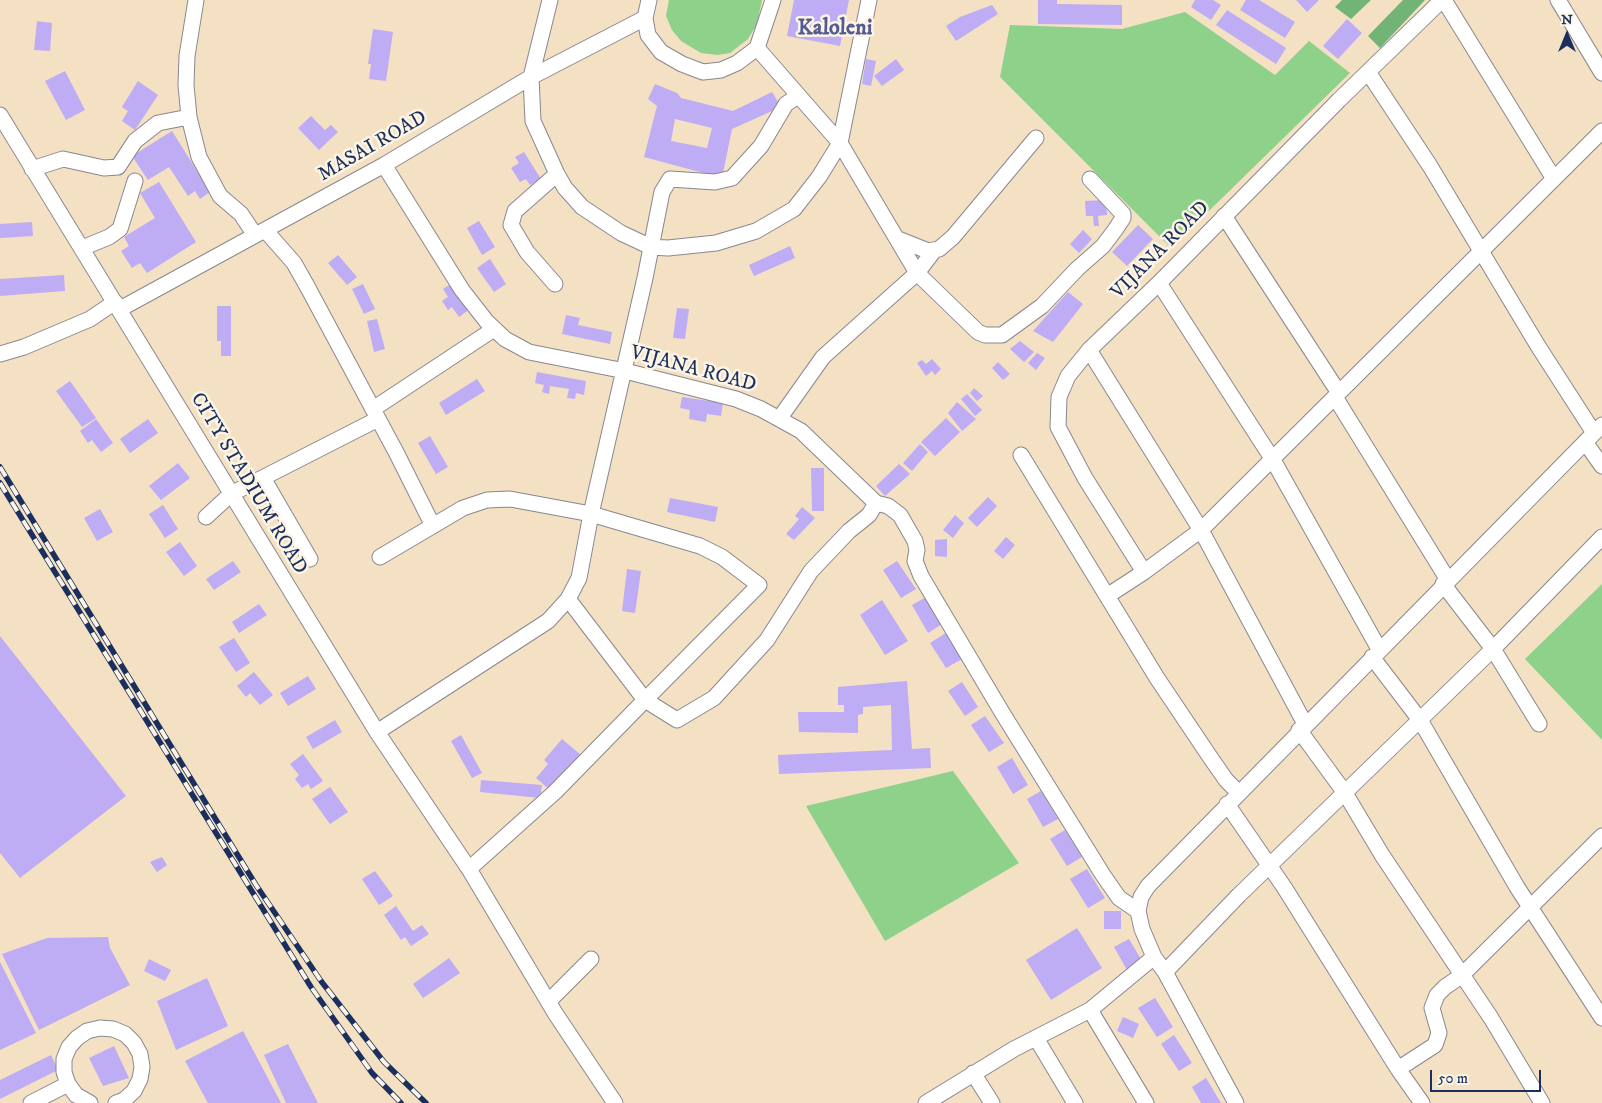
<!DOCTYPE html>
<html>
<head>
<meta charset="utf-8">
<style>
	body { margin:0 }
	#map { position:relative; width:1602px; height:1103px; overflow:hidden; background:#f4e0c3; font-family:"IM FELL DW Pica",serif }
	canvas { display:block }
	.north { position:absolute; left:1542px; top:10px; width:50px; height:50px; -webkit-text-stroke:4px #fcf5e5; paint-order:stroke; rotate:0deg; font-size:14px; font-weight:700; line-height:20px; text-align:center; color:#1b2f5e }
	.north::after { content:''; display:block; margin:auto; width:18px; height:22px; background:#1b2f5e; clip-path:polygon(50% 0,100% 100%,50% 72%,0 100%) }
	.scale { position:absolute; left:1430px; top:1070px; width:111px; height:22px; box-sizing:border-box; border:2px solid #1b2f5e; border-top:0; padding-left:6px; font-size:15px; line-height:18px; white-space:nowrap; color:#1b2f5e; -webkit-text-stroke:4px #fcf5e5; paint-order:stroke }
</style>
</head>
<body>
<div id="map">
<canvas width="1602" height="1103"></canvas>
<div class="north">N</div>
<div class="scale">50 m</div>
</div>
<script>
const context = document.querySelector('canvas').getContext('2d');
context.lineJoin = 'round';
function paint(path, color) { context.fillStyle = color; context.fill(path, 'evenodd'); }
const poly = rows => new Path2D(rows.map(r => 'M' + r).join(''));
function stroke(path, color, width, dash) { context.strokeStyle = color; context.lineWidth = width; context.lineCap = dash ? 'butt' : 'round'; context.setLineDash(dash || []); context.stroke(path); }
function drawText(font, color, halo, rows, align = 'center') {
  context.font = font + ' "IM FELL DW Pica",serif'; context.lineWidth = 5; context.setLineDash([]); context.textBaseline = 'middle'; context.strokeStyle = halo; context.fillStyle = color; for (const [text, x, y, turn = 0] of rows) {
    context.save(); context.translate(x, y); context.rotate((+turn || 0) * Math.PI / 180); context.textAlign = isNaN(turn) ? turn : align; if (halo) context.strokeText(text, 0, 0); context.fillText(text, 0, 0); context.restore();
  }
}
paint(poly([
	[669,0,762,0,757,24,748,39,730,53,718,55,701,53,681,41,672,30,666,16],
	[1185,12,1275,75,1309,41,1350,73,1171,248,1000,77,1010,25,1122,29],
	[1602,584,1602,740,1525,659],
	[953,771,1019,863,885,941,806,806]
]), '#8ed18a');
paint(poly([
	[1342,0,1371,0,1351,19,1335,7],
	[1403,0,1425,0,1380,48,1368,36]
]), '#72b376');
paint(poly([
	[794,0,849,0,840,46,787,36],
	[1038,0,1057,0,1057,4,1122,5,1122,25,1038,24],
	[1195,0,1213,0,1221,5,1211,20,1191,7],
	[1246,0,1259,0,1295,22,1285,38,1240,10],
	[1296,0,1319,0,1307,12],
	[992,5,998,14,956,41,946,26,960,17],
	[1227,10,1286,48,1276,64,1216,25],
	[1347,19,1362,33,1338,59,1323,46],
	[37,21,52,23,50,51,34,50],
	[373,29,393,32,386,81,369,79,371,64,368,64],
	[866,59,876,61,871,86,862,84],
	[896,59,904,70,882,86,874,76],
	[65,71,85,110,66,120,45,81],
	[138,81,158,95,135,130,122,121,128,111,122,107],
	[655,84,677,93,681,98,733,111,772,92,781,107,732,129,722,178,644,157,657,106,648,99],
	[675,119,712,128,707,148,671,141],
	[311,116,325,130,331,125,338,132,319,150,298,128],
	[172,131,210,192,200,199,195,191,188,196,169,167,148,180,132,156],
	[524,152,541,179,530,185,526,179,520,182,511,168,519,163,515,157],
	[159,182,196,242,147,273,140,263,132,268,121,251,129,246,124,237,155,218,140,193],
	[1106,200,1107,215,1098,216,1099,226,1094,226,1093,216,1086,216,1085,201],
	[479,221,495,247,482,255,467,228],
	[32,222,33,236,0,238,0,224],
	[1138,225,1153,239,1127,266,1112,252],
	[1083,230,1092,239,1079,253,1070,244],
	[790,246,795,258,754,276,749,265],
	[338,255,357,277,347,285,328,263],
	[490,259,506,284,494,292,477,268],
	[64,275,65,291,0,296,0,279],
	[452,283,470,309,459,317,452,307,448,310,442,301,448,297,443,289],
	[363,284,375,309,364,314,352,289],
	[1068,292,1083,304,1053,342,1033,331],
	[217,306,231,306,231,356,221,356,221,341,217,341],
	[677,308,689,309,685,339,673,338],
	[566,315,580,318,578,325,612,332,610,344,562,334],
	[377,319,385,349,374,352,367,321],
	[1020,341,1034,352,1024,362,1010,349],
	[1037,353,1045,358,1036,370,1028,363],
	[932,359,941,369,935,375,932,371,926,376,917,363,922,360,926,364],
	[998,362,1010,374,1003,380,992,368],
	[537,372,586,381,584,395,576,393,575,399,567,398,569,389,550,386,549,394,542,392,544,385,535,383],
	[477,379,485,391,446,415,439,403],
	[70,381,96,418,82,427,56,391],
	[974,388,983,396,977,401,970,393],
	[967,394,982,410,975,416,961,399],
	[682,397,723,403,721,416,707,414,706,422,689,419,690,410,680,408],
	[957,402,976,419,962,431,948,413],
	[946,418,960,432,935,456,921,442],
	[96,419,113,443,101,452,92,440,88,443,80,431],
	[148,419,158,433,130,453,120,439],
	[430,436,448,467,436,474,418,443],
	[920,444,928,452,912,471,903,463],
	[178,463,190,478,161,500,149,486],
	[899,464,910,474,885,496,876,486],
	[811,468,824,468,824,511,812,511],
	[988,497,997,506,977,527,968,518],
	[670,498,718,507,715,522,667,512],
	[163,505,178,529,165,538,149,514],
	[802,507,815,518,794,540,786,534,799,519,795,516],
	[100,509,113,532,97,541,84,518],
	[955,515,964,523,953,538,943,530],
	[1006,537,1015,545,1003,559,994,551],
	[947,539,947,557,935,556,935,540],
	[180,542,197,566,184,576,166,552],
	[233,561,241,572,214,590,206,579],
	[897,561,916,589,901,598,883,570],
	[627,569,641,571,635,613,622,611],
	[926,597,942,624,928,633,912,605],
	[882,600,908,641,885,655,860,615],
	[259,604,267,615,239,633,232,622],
	[946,633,962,659,946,668,930,643],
	[0,636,126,796,20,878,0,853],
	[234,638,250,663,236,672,219,647],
	[254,672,273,695,260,705,250,693,246,697,237,686],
	[308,676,316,689,288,706,280,693],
	[907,681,912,749,930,748,931,768,779,774,778,755,892,750,891,705,863,707,863,714,858,715,858,733,799,732,798,712,844,712,844,705,838,705,838,687],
	[962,682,978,707,965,716,948,691],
	[985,716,1004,743,989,752,971,725],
	[335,720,342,732,313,749,306,737],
	[461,735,482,773,472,778,451,741],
	[562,739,581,755,550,790,536,778,548,764,544,760],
	[303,754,323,781,311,789,308,784,302,788,295,779,299,775,290,764],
	[1012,758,1028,785,1013,794,997,767],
	[481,780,542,785,540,798,480,792],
	[330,787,348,812,330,824,312,799],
	[1041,791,1058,819,1043,827,1027,799],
	[1065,830,1082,857,1067,866,1050,839],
	[162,857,167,865,157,872,150,862],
	[1087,869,1105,898,1088,908,1070,879],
	[375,871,393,896,379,905,362,879],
	[396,906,413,931,422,925,429,934,411,946,405,937,401,940,384,915],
	[1104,911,1121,911,1121,929,1104,929],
	[1077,928,1102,968,1051,1000,1026,960],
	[108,937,110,948,130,985,39,1030,2,954,47,938],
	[1129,939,1142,961,1127,970,1114,947],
	[449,958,460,973,423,998,413,984],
	[149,959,171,970,165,981,144,971],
	[0,962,36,1033,0,1050],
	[207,978,228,1026,176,1050,157,1001],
	[1155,998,1173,1027,1157,1037,1138,1008],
	[1123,1017,1139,1024,1133,1038,1117,1031],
	[243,1031,281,1103,208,1103,185,1061],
	[1174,1035,1192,1063,1179,1071,1161,1044],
	[288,1044,318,1103,286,1103,264,1055],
	[114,1046,129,1078,103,1086,89,1058],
	[51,1055,58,1070,0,1099,0,1080],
	[1206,1078,1221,1103,1201,1103,1192,1087]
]), '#beacf4');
const minor = poly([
	[196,0,187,56,186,85,189,117,199,157,220,196,241,214,255,235],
	[550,0,531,77,533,121,557,174,565,188,582,207,621,233,651,247,668,248,716,243,756,231,794,209,819,177,840,143,869,0],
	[649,0,645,18,648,35,661,52,682,64,703,72,721,70,737,63,757,48,773,0],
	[1444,0,1554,179],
	[1558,0,1602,73],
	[757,48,840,143,917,273,978,332,985,335,1002,335,1042,306,1077,269,1103,246,1115,230,1123,218,1123,214,1090,179],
	[1368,72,1430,166,1538,346,1594,433],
	[0,115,377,732,469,869,555,1013,615,1103],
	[384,165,462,290,487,322,505,339,529,352,625,371,736,399,761,409,801,431,876,503,869,515,849,531,811,571,767,640,714,698,677,720,645,700,555,792,469,869],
	[32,169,63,159,104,168,118,167,135,141,158,123,189,117],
	[1224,216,1339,393],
	[265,230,294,263,307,286,397,454,433,526],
	[898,239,928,251,939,249,953,237,1036,138],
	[82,248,109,237,120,229,135,181],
	[1159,283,1273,460,1379,649],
	[555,284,527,252,511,225,515,211,557,174],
	[120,309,384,165,531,77,645,18],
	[1089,350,1201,530,1305,724],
	[0,354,24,347,90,319,115,302],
	[1335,397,1448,580],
	[373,409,494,329],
	[779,419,823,357,917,273,933,252],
	[1585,442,1602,466],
	[1021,455,1157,678,1208,754,1226,780,1238,792],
	[263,478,310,559],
	[876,503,888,506,900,515,915,541,917,550,915,561,921,576,1003,714,1103,875,1119,898,1138,911],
	[206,517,231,494,378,419],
	[380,557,463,508,487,500,510,499,591,514,700,546,722,557,759,585,645,700,568,599],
	[1144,572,1085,478,1058,427,1059,397,1068,376,1089,350,1159,283,1339,100,1442,0],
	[1443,584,1493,649,1539,724],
	[1107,596,1144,572,1201,530,1602,131],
	[1372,657,1420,720,1517,887,1602,1018],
	[1299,730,1345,793,1382,855,1491,1018,1542,1103],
	[377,732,548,621,568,599,579,578,591,514,645,278,662,192,670,179,715,182,732,178,761,146,786,104,798,96],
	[1227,804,1284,887,1398,1069,1422,1103],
	[1165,972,1154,957,1142,929,1138,911,1141,897,1148,886,1602,425],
	[549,1001,591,959],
	[1090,1010,1146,1103],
	[1036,1038,1075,1103],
	[1398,1069,1435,1045,1439,1033,1432,1008,1437,995,1445,987,1461,976,1602,836],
	[973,1073,992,1103],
	[31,1103,68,1084],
	[90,1103,76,1095,68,1084,64,1072,64,1059,69,1047,77,1038,87,1031,100,1028,113,1029,125,1034,134,1043,140,1054,142,1067,140,1079,134,1091,124,1100,116,1103],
	[926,1103,1014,1049,1090,1010,1154,957],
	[1236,1103,1165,972,1239,895,1493,649,1602,537]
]);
stroke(minor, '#888890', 17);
stroke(minor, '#fff', 15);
const rail = poly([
	[0,467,256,885,321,981,384,1062,426,1103],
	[0,483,311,987,372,1073,401,1103]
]);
stroke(rail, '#1b2f5e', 5.5);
stroke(rail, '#fcf5e5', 4, [11]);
drawText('20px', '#1b2f5e', '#fcf5e5', [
	["MASAI ROAD",373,147,-30],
	["VIJANA ROAD",1161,251,-45],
	["VIJANA ROAD",693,370,15],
	["CITY STADIUM ROAD",248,484,59]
]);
drawText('bold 22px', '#545b92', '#fcf5e5', [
	["Kaloleni",835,29]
]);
</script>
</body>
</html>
